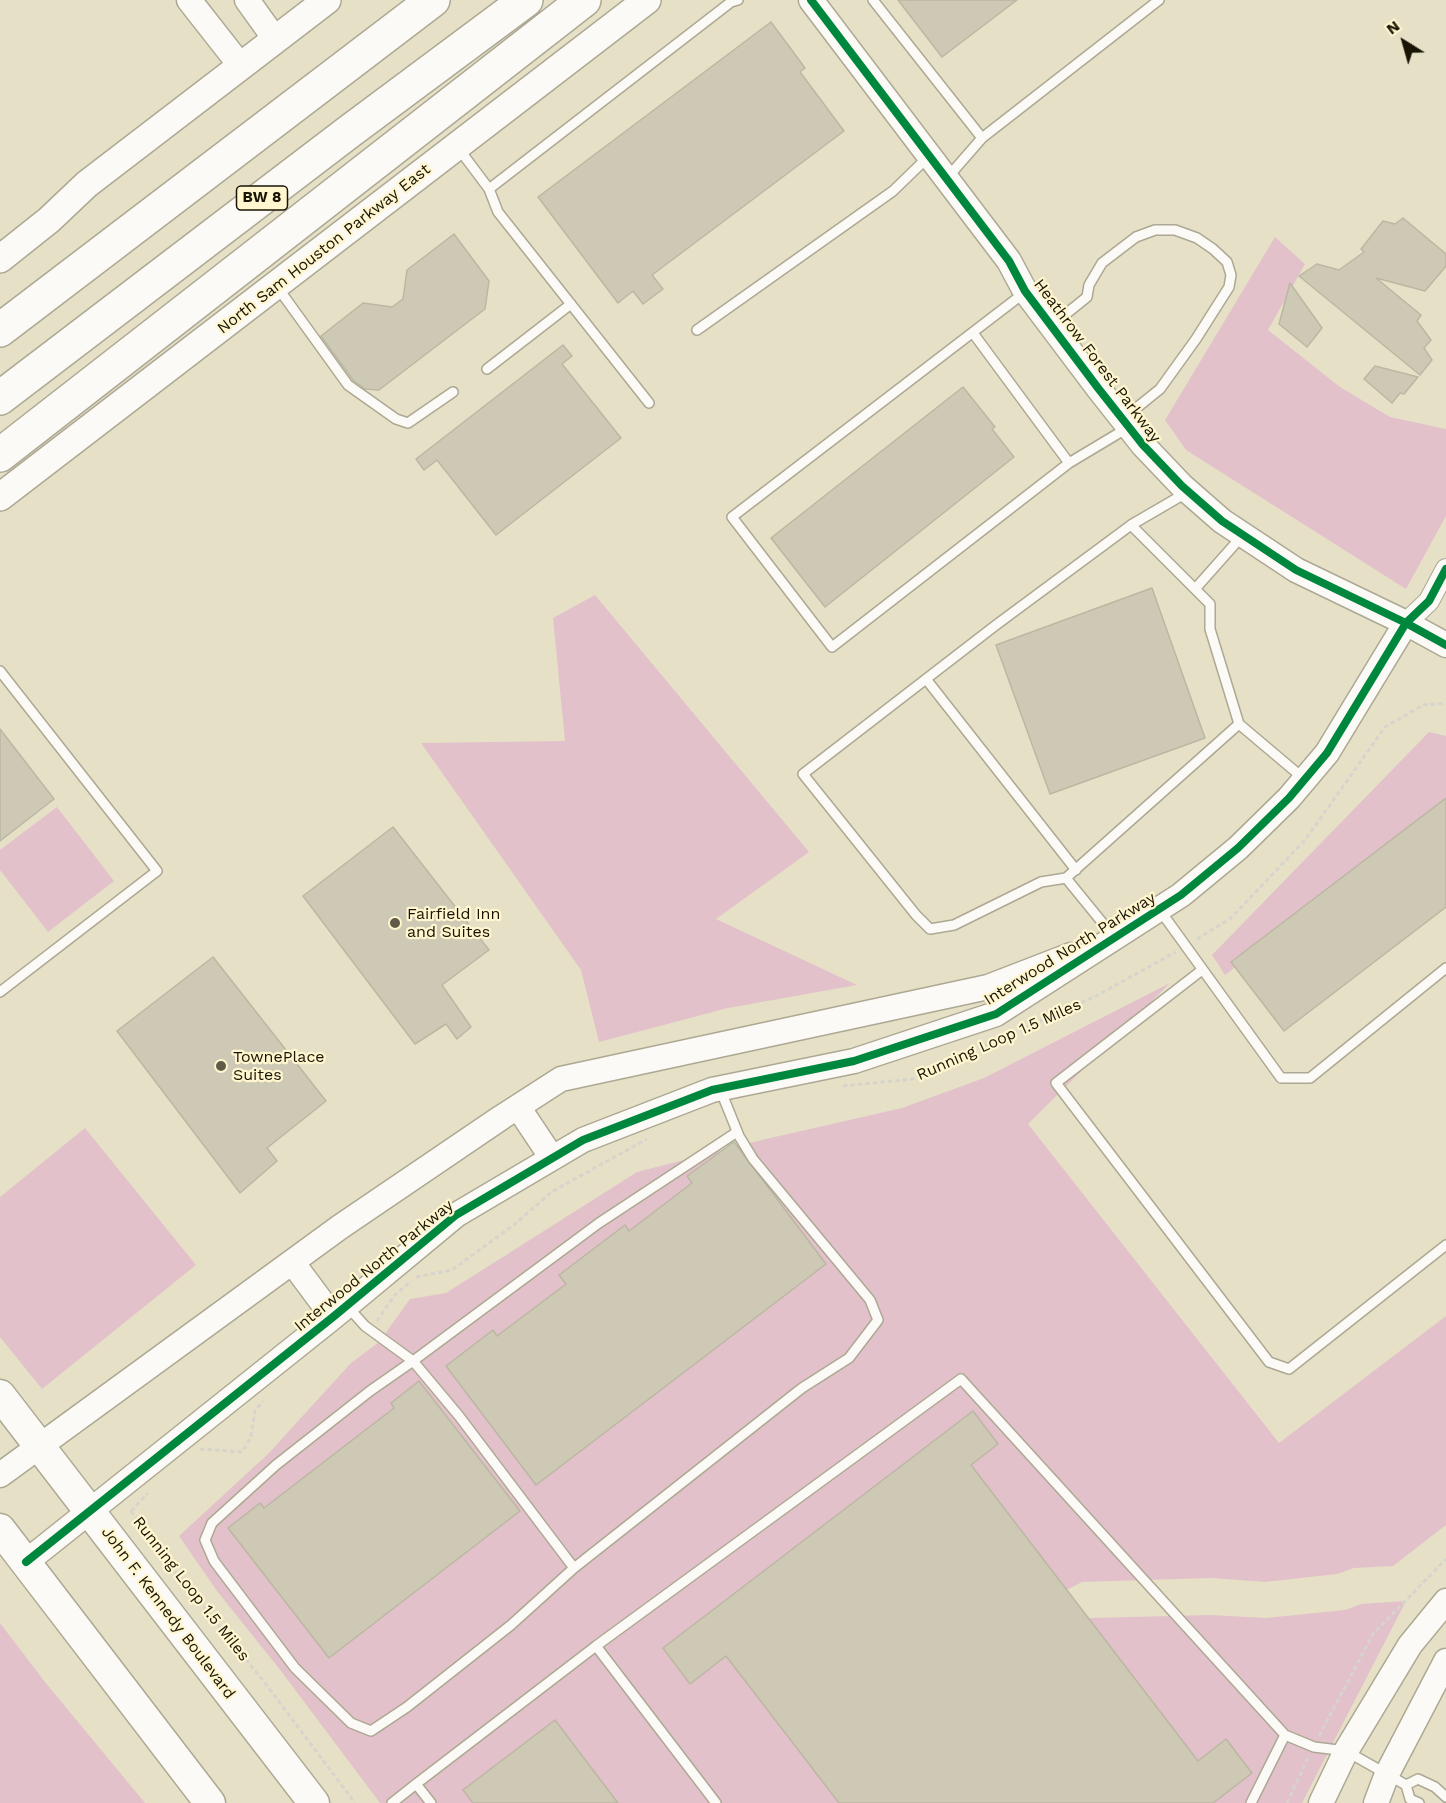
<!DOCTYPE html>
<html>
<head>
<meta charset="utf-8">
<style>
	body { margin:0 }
	#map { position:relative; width:1446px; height:1803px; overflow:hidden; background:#e6e1c6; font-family:"Work Sans",sans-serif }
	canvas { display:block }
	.north { position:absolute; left:1374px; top:12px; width:60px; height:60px; -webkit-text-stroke:4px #fff6cf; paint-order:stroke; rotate:323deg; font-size:16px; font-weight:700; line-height:24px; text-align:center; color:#191504 }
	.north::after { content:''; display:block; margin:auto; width:21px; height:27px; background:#191504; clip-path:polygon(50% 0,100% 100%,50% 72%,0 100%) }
</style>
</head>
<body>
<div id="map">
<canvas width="1446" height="1803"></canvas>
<div class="north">N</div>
</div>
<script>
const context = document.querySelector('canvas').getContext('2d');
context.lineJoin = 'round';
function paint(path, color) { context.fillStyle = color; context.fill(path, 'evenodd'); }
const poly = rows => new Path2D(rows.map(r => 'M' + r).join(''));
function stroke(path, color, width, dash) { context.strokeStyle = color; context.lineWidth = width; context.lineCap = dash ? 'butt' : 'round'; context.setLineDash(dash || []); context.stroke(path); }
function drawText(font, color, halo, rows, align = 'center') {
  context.font = font + ' "Work Sans",sans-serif'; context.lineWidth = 4.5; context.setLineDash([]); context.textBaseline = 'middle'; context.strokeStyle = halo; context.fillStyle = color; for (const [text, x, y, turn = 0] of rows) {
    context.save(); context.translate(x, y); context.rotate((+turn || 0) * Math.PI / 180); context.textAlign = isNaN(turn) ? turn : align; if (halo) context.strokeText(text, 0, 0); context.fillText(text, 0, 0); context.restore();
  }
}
paint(poly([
	[1275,237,1305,264,1268,330,1340,387,1390,417,1446,429,1446,516,1406,589,1186,450,1165,420],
	[595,595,809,852,716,919,857,985,728,1008,599,1042,581,970,421,743,565,741,553,618],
	[1429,732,1446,736,1446,807,1225,975,1212,955],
	[57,807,114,881,48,932,0,870,0,850],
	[1170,983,1028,1124,1279,1443,1446,1316,1446,1525,1393,1566,1354,1568,1337,1574,1265,1582,1212,1578,1082,1582,1024,1612,1094,1803,380,1803,281,1671,217,1591,179,1536,268,1454,351,1363,379,1342,410,1299,446,1293,637,1172,766,1139,902,1108,984,1078],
	[85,1128,196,1265,42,1389,0,1337,0,1197],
	[1406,1601,1302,1803,1144,1803,1049,1640,1091,1618,1211,1615,1266,1618,1345,1610,1361,1604],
	[0,1623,45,1682,145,1803,0,1803]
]), '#e2c1cb');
const building = poly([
	[898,0,1017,0,942,57,898,0],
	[771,22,805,68,800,72,844,131,652,275,663,289,643,304,633,291,618,303,538,197,771,22],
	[1403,218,1446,254,1446,266,1425,291,1376,278,1421,315,1417,321,1431,340,1424,348,1432,360,1420,375,1299,276,1317,264,1339,270,1364,252,1361,249,1383,221,1395,224,1403,218],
	[454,234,489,281,485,309,379,390,365,389,353,380,321,336,363,303,392,307,403,299,407,270,454,234],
	[1290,283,1322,328,1307,347,1279,324,1290,283],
	[563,345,572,356,562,364,621,438,496,535,437,460,424,470,416,459,563,345],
	[1375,366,1418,377,1404,394,1400,393,1392,403,1364,379,1375,366],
	[963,387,995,427,992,429,1014,457,825,607,771,538,963,387],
	[1152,588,1205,738,1050,794,996,645,1152,588],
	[0,729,54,799,0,841,0,729],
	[1446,798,1446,907,1284,1031,1231,962,1446,798],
	[393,827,489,950,442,985,471,1027,457,1039,446,1024,415,1044,303,896,393,827],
	[213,957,326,1101,267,1148,277,1161,240,1193,117,1031,213,957],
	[734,1142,826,1264,536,1485,446,1366,493,1330,497,1336,566,1284,559,1275,625,1225,629,1231,692,1183,687,1176,734,1142],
	[419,1381,520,1511,329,1658,228,1528,260,1503,264,1508,394,1408,391,1403,419,1381],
	[973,1411,998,1444,971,1465,1198,1761,1226,1739,1252,1773,1213,1803,839,1803,726,1656,690,1684,663,1648,973,1411],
	[555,1720,618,1803,473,1803,463,1790,555,1720]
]);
paint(building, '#cec9b4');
stroke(building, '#bbb7a2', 1.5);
const service = poly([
	[873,0,982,138,1159,0],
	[459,149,489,189,731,2,738,0],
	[948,177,982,138],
	[489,189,498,212,649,403],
	[278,288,348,385,396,419,408,423,453,392],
	[1024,293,732,517,832,647,1069,463,1129,427],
	[1051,326,1087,297,1089,285,1102,263,1136,237,1155,230,1175,230,1197,238,1213,249,1227,262,1231,275,1229,287,1196,339,1160,389,1124,418],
	[697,330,893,191,928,157],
	[973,333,1069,463],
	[487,369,571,304],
	[1131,525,1186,493],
	[1195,589,1243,535],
	[0,671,157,871,0,992],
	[926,679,1076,870],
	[1239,724,1303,778],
	[1066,878,1239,724,1210,629,1210,604,1131,525,996,625,803,774,916,915,930,929,954,925,1041,882,1066,878,1114,937],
	[1159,909,1281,1078,1310,1078,1446,968],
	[1202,970,1056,1083,1269,1362,1289,1369,1446,1245],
	[347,1306,365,1326,413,1361,370,1391,276,1465,212,1523,205,1540,214,1561,295,1668,351,1723,371,1731,407,1707,511,1625,574,1568,802,1388,849,1358,878,1320,870,1300,753,1159,739,1136,720,1089],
	[574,1568,459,1416,413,1361,599,1223,737,1132],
	[596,1646,716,1803],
	[1406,1785,1418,1779,1435,1787,1446,1797],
	[392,1803,416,1784],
	[431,1803,416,1784,596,1646,961,1379,1285,1735,1314,1747,1346,1751,1406,1785,1410,1799,1419,1803],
	[1251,1803,1285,1735]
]);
const minor = poly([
	[1406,623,1429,601,1446,569]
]);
const tertiary = poly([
	[189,0,240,65],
	[247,0,275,39],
	[811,0,1009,261,1025,291,1098,388,1143,445,1182,486,1222,521,1296,570,1406,623,1446,645],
	[518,1107,552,1158],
	[292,1262,333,1317],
	[0,1475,340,1227,502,1117,561,1079,988,987,1071,955],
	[26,1562,333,1317,456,1215,583,1140,712,1090,854,1061,996,1014,1181,895,1238,848,1289,798,1327,753,1406,623],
	[1321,1803,1346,1751,1410,1645,1446,1601],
	[1376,1803,1387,1774,1446,1661]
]);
const secondary = poly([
	[0,259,49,220,87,184,327,0],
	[0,497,647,0]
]);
const primary = poly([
	[0,1395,314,1803],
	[0,1529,210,1803]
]);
const motorway = poly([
	[0,330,433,0],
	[0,398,350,131,526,0],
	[0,455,584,0]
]);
stroke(service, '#ada893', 12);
stroke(minor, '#ada893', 22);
stroke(tertiary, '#ada893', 27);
stroke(secondary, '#ada893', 30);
stroke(primary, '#ada893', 33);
stroke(motorway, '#ada893', 36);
stroke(poly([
	[1197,939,1231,918,1305,840,1385,727,1423,705,1446,703],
	[843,1086,912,1079,1096,996,1176,952],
	[416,1277,452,1270,515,1224,553,1191,647,1139],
	[377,1321,394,1296,411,1281],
	[200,1449,242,1452,251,1437,255,1411,263,1401],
	[131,1511,148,1493],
	[131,1511,160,1553,265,1683,355,1803],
	[1319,1736,1373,1634,1446,1559],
	[1287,1803,1308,1758]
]), '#d6d4cc', 3, [4.5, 3]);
stroke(service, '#fbfaf6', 9);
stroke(minor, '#fbfaf6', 20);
stroke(tertiary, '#fbfaf6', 24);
stroke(secondary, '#fbfaf6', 27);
stroke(primary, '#fbfaf6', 30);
stroke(motorway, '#fbfaf6', 33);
stroke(poly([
	[811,0,1009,261,1025,291,1098,388,1143,445,1182,486,1222,521,1296,570,1406,623,1446,645],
	[26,1562,333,1317,456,1215,583,1140,712,1090,854,1061,996,1014,1181,895,1238,848,1289,798,1327,753,1406,623,1429,601,1446,569]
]), '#00873e', 8);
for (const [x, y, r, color] of [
	[395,923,6,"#615c48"],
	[221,1066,6,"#615c48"]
]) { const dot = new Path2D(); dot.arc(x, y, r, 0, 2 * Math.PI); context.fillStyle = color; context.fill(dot); stroke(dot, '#fff6cf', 2); }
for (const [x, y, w] of [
	[262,198,51]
]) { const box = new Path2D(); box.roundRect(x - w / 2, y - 12, w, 24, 4.5); context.fillStyle = '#fff6cf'; context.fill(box); stroke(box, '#191504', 1.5); }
drawText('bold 15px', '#191504', null, [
	["BW 8",262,198]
]);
drawText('16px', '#191504', '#fff6cf', [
	["North Sam Houston Parkway East",324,249,-38],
	["Heathrow Forest Parkway",1097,361,53],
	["Interwood North Parkway",1070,949,-32],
	["Running Loop 1.5 Miles",999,1040,-24],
	["Interwood North Parkway",374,1266,-39],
	["Running Loop 1.5 Miles",191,1589,52],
	["John F. Kennedy Boulevard",168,1613,53]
]);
drawText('16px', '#191504', '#fff6cf', [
	["Fairfield Inn",407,914],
	["and Suites",407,932],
	["TownePlace",233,1057],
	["Suites",233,1075]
], 'left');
</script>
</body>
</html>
